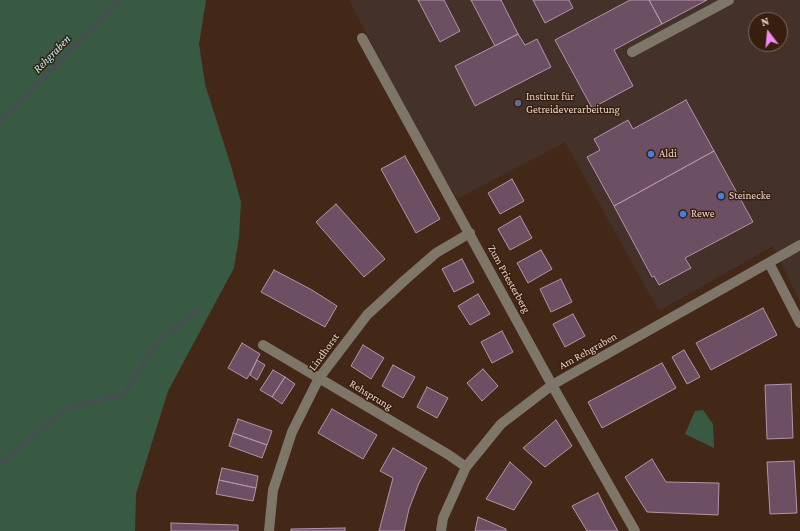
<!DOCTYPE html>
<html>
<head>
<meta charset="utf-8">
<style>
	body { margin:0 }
	#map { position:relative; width:800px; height:531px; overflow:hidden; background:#432818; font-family:"Crimson Pro",serif }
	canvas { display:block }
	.north { position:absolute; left:748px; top:12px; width:40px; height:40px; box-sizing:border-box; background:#381e0e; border:1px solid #7d6659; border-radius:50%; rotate:344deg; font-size:11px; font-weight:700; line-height:16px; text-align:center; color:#e5d2c9 }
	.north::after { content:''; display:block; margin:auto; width:14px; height:18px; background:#f28af3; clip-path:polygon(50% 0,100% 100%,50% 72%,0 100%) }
</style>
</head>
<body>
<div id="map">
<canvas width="800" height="531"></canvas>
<div class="north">N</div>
</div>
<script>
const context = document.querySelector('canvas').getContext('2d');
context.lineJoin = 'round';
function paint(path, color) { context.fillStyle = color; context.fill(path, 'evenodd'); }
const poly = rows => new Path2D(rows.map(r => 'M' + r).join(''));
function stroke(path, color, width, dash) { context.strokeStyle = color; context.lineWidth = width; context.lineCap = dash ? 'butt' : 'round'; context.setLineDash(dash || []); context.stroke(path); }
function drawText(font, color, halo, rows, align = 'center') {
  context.font = font + ' "Crimson Pro",serif'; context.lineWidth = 3; context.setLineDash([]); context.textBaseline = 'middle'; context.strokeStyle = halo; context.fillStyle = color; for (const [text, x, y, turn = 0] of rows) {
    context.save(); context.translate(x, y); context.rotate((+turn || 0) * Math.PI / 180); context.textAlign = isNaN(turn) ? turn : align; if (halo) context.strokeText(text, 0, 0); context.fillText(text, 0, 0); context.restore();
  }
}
paint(poly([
	[349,0,800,0,800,302,773,246,659,311,565,142,457,199,415,127],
	[756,20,780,20,780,44,756,44]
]), '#44322a');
paint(poly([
	[0,0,206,0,199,44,205,84,231,166,241,202,239,237,234,268,168,391,136,494,135,531,0,531],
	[703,410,713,424,714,448,685,434,695,411]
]), '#395a42');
stroke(poly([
	[0,123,119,0],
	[0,464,64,409,124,394,159,340,199,310]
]), '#454f4f', 4.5);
const building = poly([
	[418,0,444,0,460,31,440,42,418,0],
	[471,0,501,0,518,34,495,46,471,0],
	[533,0,569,0,573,8,545,23,533,0],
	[630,0,649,0,662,24,614,50,633,86,592,108,555,40,630,0],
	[649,0,707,0,662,24,649,0],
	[518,34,525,45,537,39,551,67,475,106,455,66,518,34],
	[686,100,714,151,614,206,587,157,600,150,594,139,628,120,633,129,686,100],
	[714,151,753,222,685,258,691,268,659,285,654,276,652,277,614,206,714,151],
	[405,156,440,219,416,233,381,169,405,156],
	[512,179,524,201,500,214,488,193,512,179],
	[336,204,385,259,364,277,316,222,336,204],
	[520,216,532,238,510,250,498,229,520,216],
	[541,250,552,269,528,283,517,263,541,250],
	[462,259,474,282,454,292,442,269,462,259],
	[274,270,312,290,337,306,325,327,261,292,274,270],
	[561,279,572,302,551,312,540,289,561,279],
	[478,294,490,314,470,325,458,306,478,294],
	[763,308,777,335,711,370,696,343,763,308],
	[573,314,585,336,565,347,553,324,573,314],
	[502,331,513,352,492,363,481,342,502,331],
	[242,343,260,354,247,379,228,368,242,343],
	[363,345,384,358,371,379,351,366,363,345],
	[684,350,700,377,687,384,672,357,684,350],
	[257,360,265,365,257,380,250,375,257,360],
	[662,363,676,388,602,428,588,402,662,363],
	[393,365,415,377,403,398,382,386,393,365],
	[483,369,498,386,482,401,467,383,483,369],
	[273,370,285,377,272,397,260,390,273,370],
	[285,377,295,384,282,404,272,397,285,377],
	[791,384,793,438,767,439,765,385,791,384],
	[427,387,448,398,437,418,417,407,427,387],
	[332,409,377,435,363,459,318,433,332,409],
	[238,419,272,431,267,445,233,433,238,419],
	[556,420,572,446,545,467,523,448,556,420],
	[233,433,267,445,262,458,229,446,233,433],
	[393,448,427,468,419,483,409,509,404,531,379,531,393,478,380,471,393,448],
	[652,459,666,482,719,483,718,515,647,512,625,477,652,459],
	[794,461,797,513,770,514,767,462,794,461],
	[510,462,532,482,514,510,486,499,510,462],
	[222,468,258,476,256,488,219,480,222,468],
	[219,480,256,488,253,501,216,494,219,480],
	[598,493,608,513,618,531,587,531,572,506,598,493],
	[478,517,506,529,506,531,475,531,478,517],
	[171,523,238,525,238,531,171,531,171,523],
	[345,528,345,531,291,531,291,529,345,528]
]);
paint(building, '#6c4f62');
stroke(building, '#b493a8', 1);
stroke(poly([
	[362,38,552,385,635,531],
	[632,52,729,0],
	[769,263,800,323],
	[263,345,449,455,466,467],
	[269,531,273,490,292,432,319,378,367,315,406,279,436,253,470,233],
	[441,531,443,518,466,467,501,424,552,385,800,245]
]), '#7e7669', 10);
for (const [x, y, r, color] of [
	[518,103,4,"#5c6f8a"],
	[651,154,4,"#3f7fe0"],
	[721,196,4,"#3f7fe0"],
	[683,214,4,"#3f7fe0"]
]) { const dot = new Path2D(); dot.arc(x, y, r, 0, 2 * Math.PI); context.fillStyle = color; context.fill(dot); stroke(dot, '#381e0e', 1.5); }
drawText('11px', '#e5d2c9', '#381e0e', [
	["Institut für",526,97],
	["Getreideverarbeitung",526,110],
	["Aldi",659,154],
	["Steinecke",729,196],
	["Rewe",691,214]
], 'left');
drawText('11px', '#e5d2c9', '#381e0e', [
	["Zum Priesterberg",509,279,61],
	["Am Rehgraben",588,351,-29],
	["Lindhorst",324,352,-54],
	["Rehsprung",371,395,31]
]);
drawText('italic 12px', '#acf0f9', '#381e0e', [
	["Rehgraben",52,54,-46]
]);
</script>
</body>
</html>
